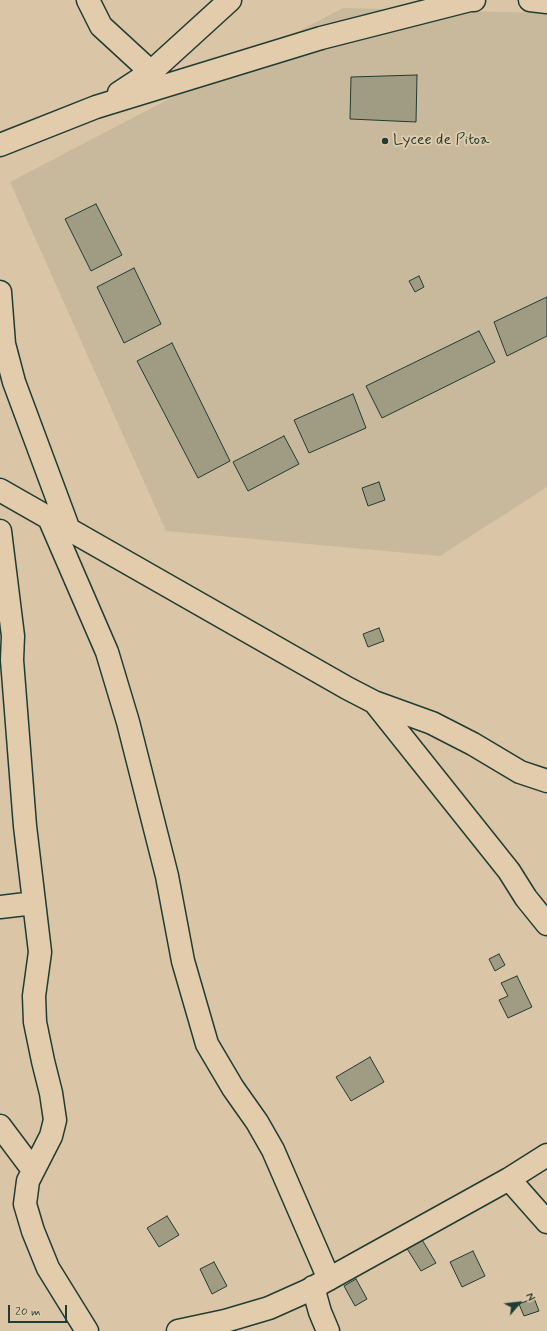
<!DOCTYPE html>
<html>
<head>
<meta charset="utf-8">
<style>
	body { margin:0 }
	#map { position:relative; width:547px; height:1331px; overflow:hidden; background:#dac6a6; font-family:Mynerve,sans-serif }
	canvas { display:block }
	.north { position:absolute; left:499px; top:1283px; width:40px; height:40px; -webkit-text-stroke:3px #e2ccab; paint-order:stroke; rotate:62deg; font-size:11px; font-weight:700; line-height:16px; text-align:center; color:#1f3d34 }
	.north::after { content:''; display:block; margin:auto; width:14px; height:18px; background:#1f3d34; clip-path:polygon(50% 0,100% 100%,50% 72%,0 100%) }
	.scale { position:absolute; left:8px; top:1305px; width:59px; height:18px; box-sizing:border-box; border:2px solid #1f3d34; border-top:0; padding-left:5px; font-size:12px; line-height:14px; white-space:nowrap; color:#1f3d34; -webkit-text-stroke:3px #e2ccab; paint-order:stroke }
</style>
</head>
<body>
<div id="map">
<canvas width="547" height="1331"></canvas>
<div class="north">N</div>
<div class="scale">20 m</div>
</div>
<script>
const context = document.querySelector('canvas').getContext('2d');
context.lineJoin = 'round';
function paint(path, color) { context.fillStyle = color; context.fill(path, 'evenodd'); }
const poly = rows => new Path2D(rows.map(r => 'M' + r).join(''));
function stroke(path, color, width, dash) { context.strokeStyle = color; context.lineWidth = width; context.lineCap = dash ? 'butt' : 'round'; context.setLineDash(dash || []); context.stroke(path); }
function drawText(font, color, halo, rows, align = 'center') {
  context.font = font + ' Mynerve,sans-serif'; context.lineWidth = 3.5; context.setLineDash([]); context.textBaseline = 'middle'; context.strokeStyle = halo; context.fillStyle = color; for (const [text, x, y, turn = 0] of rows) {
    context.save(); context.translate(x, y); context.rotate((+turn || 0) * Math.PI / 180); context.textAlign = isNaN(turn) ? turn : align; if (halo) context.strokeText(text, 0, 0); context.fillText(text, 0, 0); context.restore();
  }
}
paint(poly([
	[343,8,547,13,547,487,440,556,166,531,10,182]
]), '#c9b99c');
const building = poly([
	[417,75,416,122,350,119,351,77,417,75],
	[96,204,122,255,91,271,65,219,96,204],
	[134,268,161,324,124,343,97,287,134,268],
	[419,276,424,287,415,292,409,281,419,276],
	[547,297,547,336,507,356,494,322,547,297],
	[479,331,495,362,382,418,366,386,479,331],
	[172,343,230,461,198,478,137,361,172,343],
	[353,394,366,428,309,453,294,420,353,394],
	[284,436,299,464,248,491,233,462,284,436],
	[379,482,385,500,368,506,362,488,379,482],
	[379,628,384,641,368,647,363,634,379,628],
	[499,954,505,965,495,971,489,959,499,954],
	[517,976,532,1007,508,1018,499,1000,508,996,501,983,517,976],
	[370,1057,384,1082,351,1101,336,1077,370,1057],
	[167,1216,179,1235,159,1247,147,1228,167,1216],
	[421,1238,436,1263,421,1271,406,1247,421,1238],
	[473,1251,485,1276,462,1287,450,1262,473,1251],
	[214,1262,227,1286,212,1294,200,1269,214,1262],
	[356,1279,367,1299,355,1306,344,1286,356,1279],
	[534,1298,539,1311,524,1316,519,1304,534,1298]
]);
paint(building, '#a09c83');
stroke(building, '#1f3d34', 1);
const street = poly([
	[88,0,101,26,151,72,119,93],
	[530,0,547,2],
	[151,72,230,0],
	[0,145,96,107,321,38,470,0,474,0],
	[0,292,4,344,14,382,69,530],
	[0,490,347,688,374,702,432,723,473,744,520,772,547,781],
	[49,518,107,652,128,722,167,876,183,961,207,1044,233,1088,257,1122,273,1150,329,1279],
	[0,531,13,636,12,660,25,826,40,952,34,996,35,1022,43,1061,51,1093,55,1120,51,1136,28,1181,25,1204,33,1231,48,1268,87,1331],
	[375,703,509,871,526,898,547,924],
	[0,907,34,903],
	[0,1126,33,1170],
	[509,1179,547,1222],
	[313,1287,320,1312,328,1331],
	[178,1331,225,1321,269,1308,307,1291,509,1179,547,1155]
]);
stroke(street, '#1f3d34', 25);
stroke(street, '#e2ccab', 22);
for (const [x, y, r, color] of [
	[385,141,4,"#1f3d34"]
]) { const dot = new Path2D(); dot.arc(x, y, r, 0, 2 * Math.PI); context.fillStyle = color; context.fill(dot); stroke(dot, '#e2ccab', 1.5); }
drawText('16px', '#1f3d34', '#e2ccab', [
	["Lycee de Pitoa",393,141]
], 'left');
</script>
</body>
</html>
